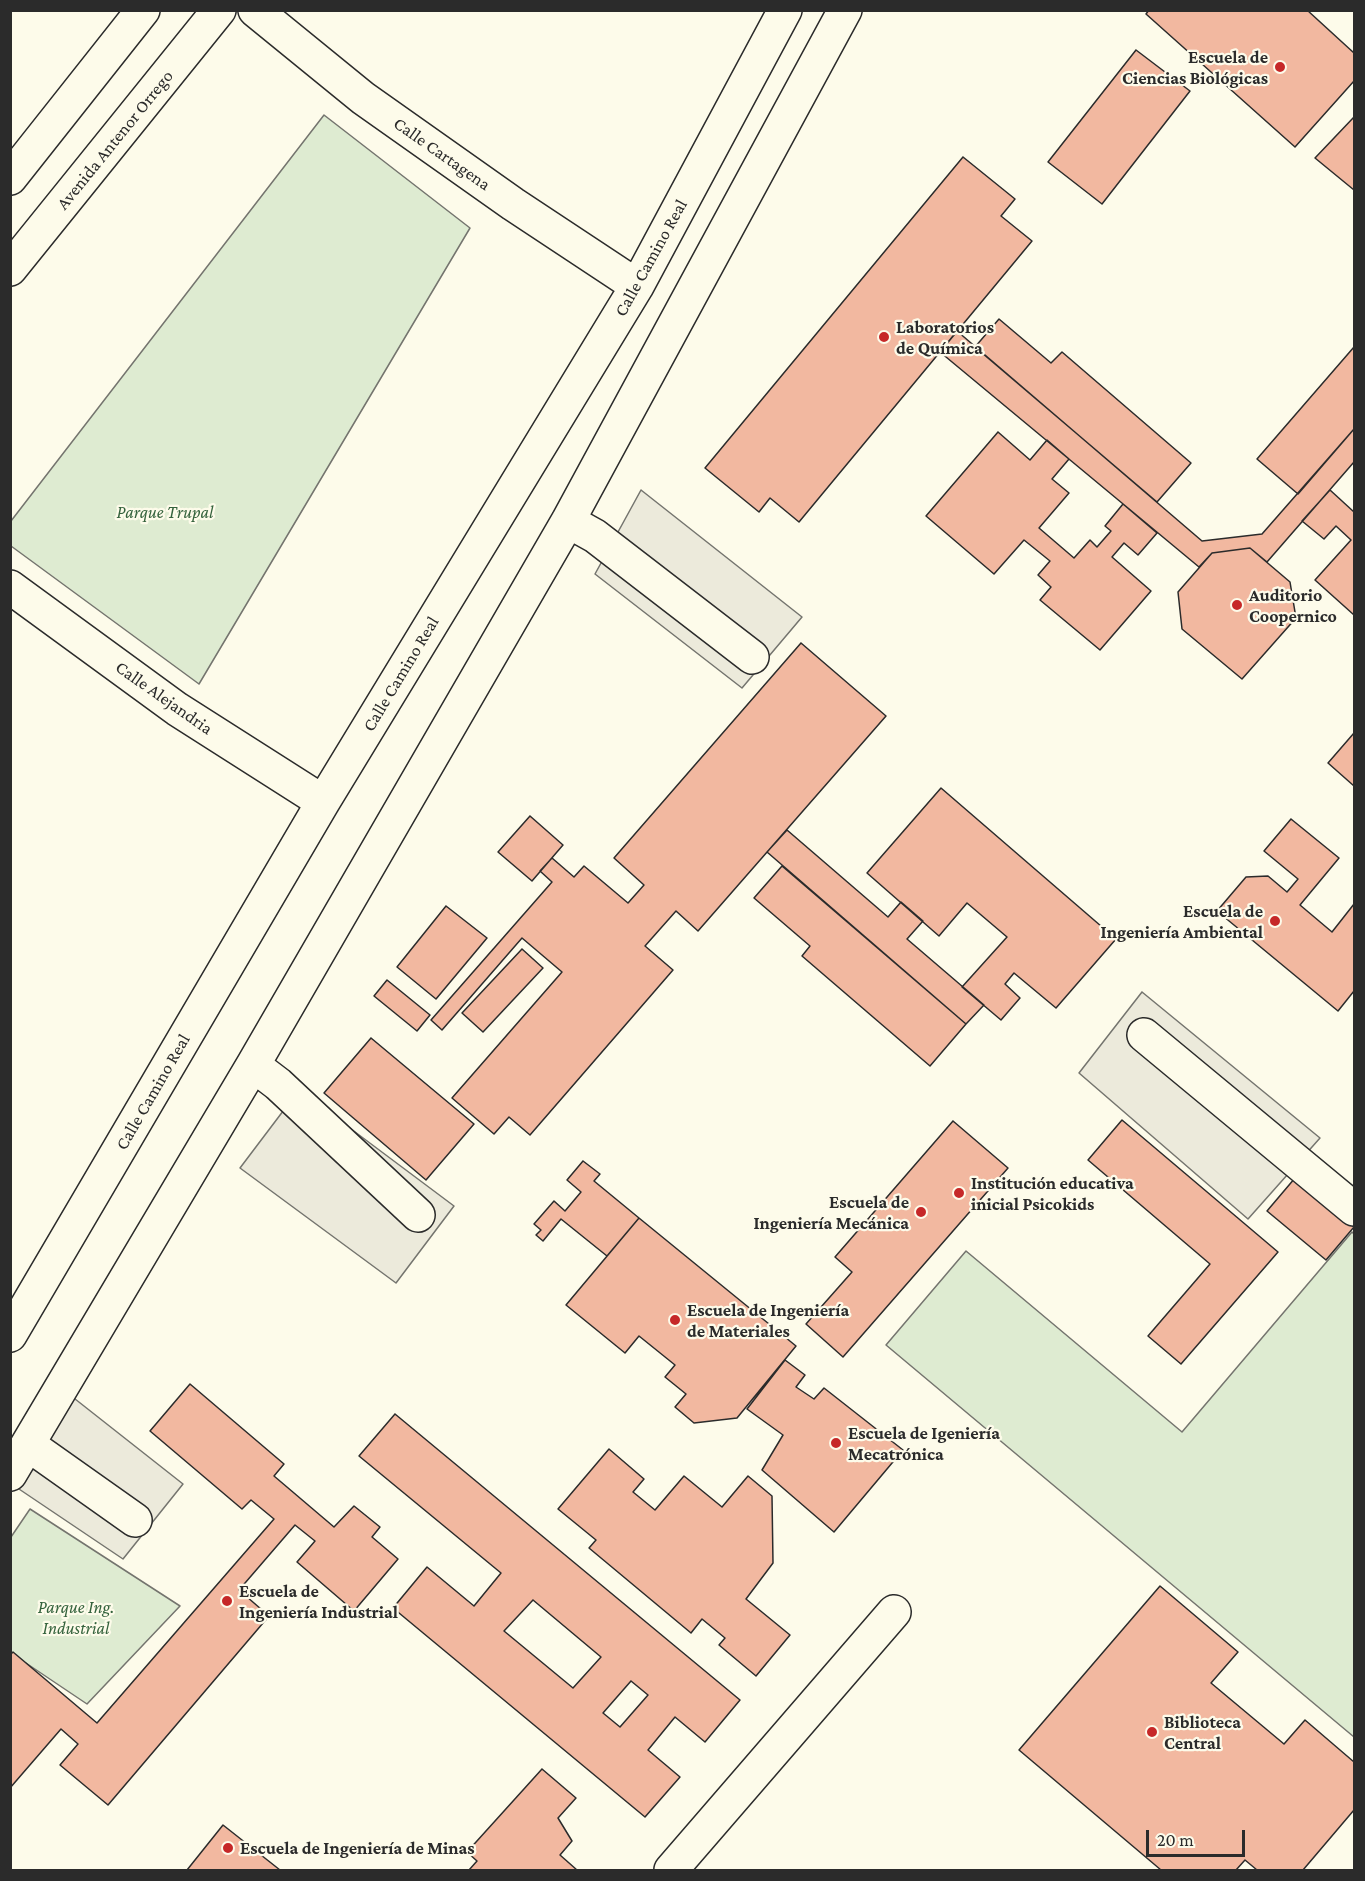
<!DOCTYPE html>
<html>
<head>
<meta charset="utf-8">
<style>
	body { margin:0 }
	#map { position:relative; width:1365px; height:1881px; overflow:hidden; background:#fdfbea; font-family:"Crimson Pro",serif }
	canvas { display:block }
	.frame { position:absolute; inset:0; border:12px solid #2b2b2b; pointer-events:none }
	.scale { position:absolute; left:1146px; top:1830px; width:99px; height:27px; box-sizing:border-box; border:3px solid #2b2b2b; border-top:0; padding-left:8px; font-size:18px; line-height:21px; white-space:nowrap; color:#2b2b2b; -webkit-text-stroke:4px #fdfbea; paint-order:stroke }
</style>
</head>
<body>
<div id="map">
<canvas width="1365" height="1881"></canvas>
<div class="frame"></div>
<div class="scale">20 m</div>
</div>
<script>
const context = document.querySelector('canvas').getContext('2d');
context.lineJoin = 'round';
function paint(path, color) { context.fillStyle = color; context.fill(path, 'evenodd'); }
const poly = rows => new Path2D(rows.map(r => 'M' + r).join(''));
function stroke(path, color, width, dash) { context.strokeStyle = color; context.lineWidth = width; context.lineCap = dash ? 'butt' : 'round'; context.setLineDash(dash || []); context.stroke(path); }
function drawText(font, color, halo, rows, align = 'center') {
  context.font = font + ' "Crimson Pro",serif'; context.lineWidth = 4.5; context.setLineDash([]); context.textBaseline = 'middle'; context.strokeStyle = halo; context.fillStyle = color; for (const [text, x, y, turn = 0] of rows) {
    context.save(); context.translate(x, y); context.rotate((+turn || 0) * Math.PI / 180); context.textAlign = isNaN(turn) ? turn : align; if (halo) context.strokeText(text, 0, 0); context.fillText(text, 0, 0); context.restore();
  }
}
const green = poly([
	[324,115,470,228,199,684,11,546,11,521,324,115],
	[1352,1232,1354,1234,1354,1737,886,1345,966,1251,1182,1432,1352,1232],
	[30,1509,180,1606,87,1704,11,1653,11,1537,30,1509]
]);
paint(green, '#deebd1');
stroke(green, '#74746e', 1.5);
const parking = poly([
	[641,490,802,617,742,688,595,574,641,490],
	[1142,992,1320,1138,1248,1219,1079,1073,1142,992],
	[299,1090,454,1206,396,1283,240,1168,299,1090],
	[70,1395,183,1484,123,1559,13,1485,70,1395]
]);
paint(parking, '#eceadb');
stroke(parking, '#74746e', 1.5);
const building = poly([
	[1149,10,1307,10,1354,53,1354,81,1295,147,1146,14,1149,10],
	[1136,50,1190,91,1102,204,1048,162,1136,50],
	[1354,117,1354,190,1315,158,1354,117],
	[963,157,1015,199,1001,216,1032,241,799,522,770,498,759,512,705,468,963,157],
	[999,319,1051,363,1062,352,1191,463,1157,502,975,347,999,319],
	[957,331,1202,541,1262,534,1354,429,1354,462,1267,562,1250,548,1212,553,1199,567,940,352,957,331],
	[1354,347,1354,429,1298,494,1257,459,1354,347],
	[998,432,1030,460,1047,440,1069,459,1052,479,1069,493,1039,528,1074,558,1090,540,1097,547,1111,531,1105,526,1123,504,1157,533,1138,555,1124,543,1112,557,1151,591,1100,650,1040,600,1051,587,1038,575,1050,561,1024,540,994,574,926,516,998,432],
	[1330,490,1354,512,1354,615,1315,580,1351,540,1336,526,1324,539,1302,521,1330,490],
	[1250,548,1290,582,1296,618,1242,679,1182,629,1178,592,1212,553,1250,548],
	[801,643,886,716,698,931,676,911,645,946,673,970,530,1135,509,1117,494,1134,452,1098,562,972,522,938,442,1030,431,1020,552,882,540,871,552,858,574,877,584,866,628,903,644,885,614,858,801,643],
	[1354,733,1354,786,1328,763,1354,733],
	[941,788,1116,939,1056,1008,1014,973,1005,984,1020,998,1001,1020,962,987,1007,937,967,903,939,936,867,873,941,788],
	[530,816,563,845,532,881,498,852,530,816],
	[1291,819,1339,858,1300,905,1332,932,1354,904,1354,991,1338,1011,1217,911,1246,877,1268,876,1287,892,1298,879,1264,851,1291,819],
	[787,830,888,917,901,902,923,921,907,939,984,1005,966,1024,767,852,787,830],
	[782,866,966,1024,930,1066,802,956,810,946,754,898,782,866],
	[446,906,487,938,436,999,397,967,446,906],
	[522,949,543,968,483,1032,462,1013,522,949],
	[387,980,430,1015,417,1031,374,996,387,980],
	[371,1038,474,1124,426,1180,324,1093,371,1038],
	[1122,1120,1278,1252,1181,1364,1148,1336,1210,1264,1088,1160,1122,1120],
	[953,1121,1008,1168,843,1357,806,1324,852,1272,835,1257,953,1121],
	[583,1161,600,1174,594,1181,639,1218,607,1256,561,1219,543,1241,536,1235,541,1230,534,1224,554,1201,565,1211,581,1192,567,1180,583,1161],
	[1295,1178,1354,1227,1326,1260,1267,1211,1295,1178],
	[639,1218,796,1346,737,1418,694,1423,675,1407,686,1394,665,1377,675,1365,639,1336,625,1353,566,1305,639,1218],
	[785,1360,805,1375,796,1387,814,1399,824,1388,903,1450,834,1532,762,1470,783,1435,747,1409,785,1360],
	[190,1384,284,1464,274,1476,334,1527,354,1506,380,1527,372,1537,398,1559,354,1611,297,1562,315,1541,295,1525,239,1590,269,1616,108,1805,60,1765,78,1744,61,1729,10,1788,10,1655,13,1652,97,1723,274,1519,251,1500,242,1509,150,1431,190,1384],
	[395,1414,740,1700,705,1742,675,1717,648,1750,680,1777,645,1817,393,1608,427,1567,474,1606,501,1573,359,1456,395,1414],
	[533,1600,601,1657,573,1688,504,1631,533,1600],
	[631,1681,648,1695,620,1727,603,1713,631,1681],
	[609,1449,644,1479,633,1492,655,1510,684,1476,722,1507,748,1476,772,1496,773,1563,746,1599,790,1635,756,1676,719,1645,725,1638,702,1619,691,1633,589,1548,596,1540,558,1509,609,1449],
	[1160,1586,1238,1652,1211,1683,1284,1744,1305,1720,1354,1762,1354,1810,1303,1870,1257,1870,1245,1860,1236,1870,1161,1870,1019,1750,1160,1586],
	[542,1769,576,1798,558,1818,572,1841,560,1855,577,1870,469,1870,477,1861,467,1852,542,1769],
	[223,1825,280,1870,187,1870,223,1825]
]);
paint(building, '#f2b8a0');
stroke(building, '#2b2b2b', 1.5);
const minor = poly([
	[255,10,363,98,513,204,637,286],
	[10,178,143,10],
	[10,269,219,10],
	[568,521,595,536,752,657],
	[10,587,177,709,323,802],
	[1144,1035,1354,1209],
	[253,1065,278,1084,418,1215],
	[10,1335,323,802,637,286,785,10],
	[29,1445,135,1520],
	[10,1474,253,1065,568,521,845,10],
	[671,1870,894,1612]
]);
stroke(minor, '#2b2b2b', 36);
stroke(minor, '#fdfbea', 33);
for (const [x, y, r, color] of [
	[1280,67,6,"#c62828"],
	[884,337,6,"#c62828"],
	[1237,605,6,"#c62828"],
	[1275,921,6,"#c62828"],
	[959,1193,6,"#c62828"],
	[921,1212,6,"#c62828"],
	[675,1320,6,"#c62828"],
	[836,1443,6,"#c62828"],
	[227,1601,6,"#c62828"],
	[1152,1732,6,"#c62828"],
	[228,1848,6,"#c62828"]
]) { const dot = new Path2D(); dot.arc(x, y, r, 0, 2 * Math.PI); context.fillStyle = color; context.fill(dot); stroke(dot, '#fdfbea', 2); }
drawText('bold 18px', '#2b2b2b', '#fdfbea', [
	["Escuela de",1268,57,"right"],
	["Ciencias Biológicas",1268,78,"right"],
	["Laboratorios",896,327],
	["de Química",896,348],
	["Auditorio",1249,595],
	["Coopernico",1249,616],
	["Escuela de",1263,911,"right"],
	["Ingeniería Ambiental",1263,932,"right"],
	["Institución educativa",971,1183],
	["inicial Psicokids",971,1204],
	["Escuela de",909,1202,"right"],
	["Ingeniería Mecánica",909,1223,"right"],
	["Escuela de Ingeniería",687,1310],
	["de Materiales",687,1331],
	["Escuela de Igeniería",848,1433],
	["Mecatrónica",848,1454],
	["Escuela de",239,1591],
	["Ingeniería Industrial",239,1612],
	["Biblioteca",1164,1722],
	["Central",1164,1743],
	["Escuela de Ingeniería de Minas",240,1848]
], 'left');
drawText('18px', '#2b2b2b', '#fdfbea', [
	["Avenida Antenor Orrego",115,140,-51],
	["Calle Cartagena",442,154,35],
	["Calle Camino Real",651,258,-61],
	["Calle Camino Real",401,674,-59],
	["Calle Alejandria",164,698,35],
	["Calle Camino Real",153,1092,-60]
]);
drawText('italic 18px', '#34623c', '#fdfbea', [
	["Parque Trupal",165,512],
	["Parque Ing.",76,1607],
	["Industrial",76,1628]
]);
</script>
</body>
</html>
